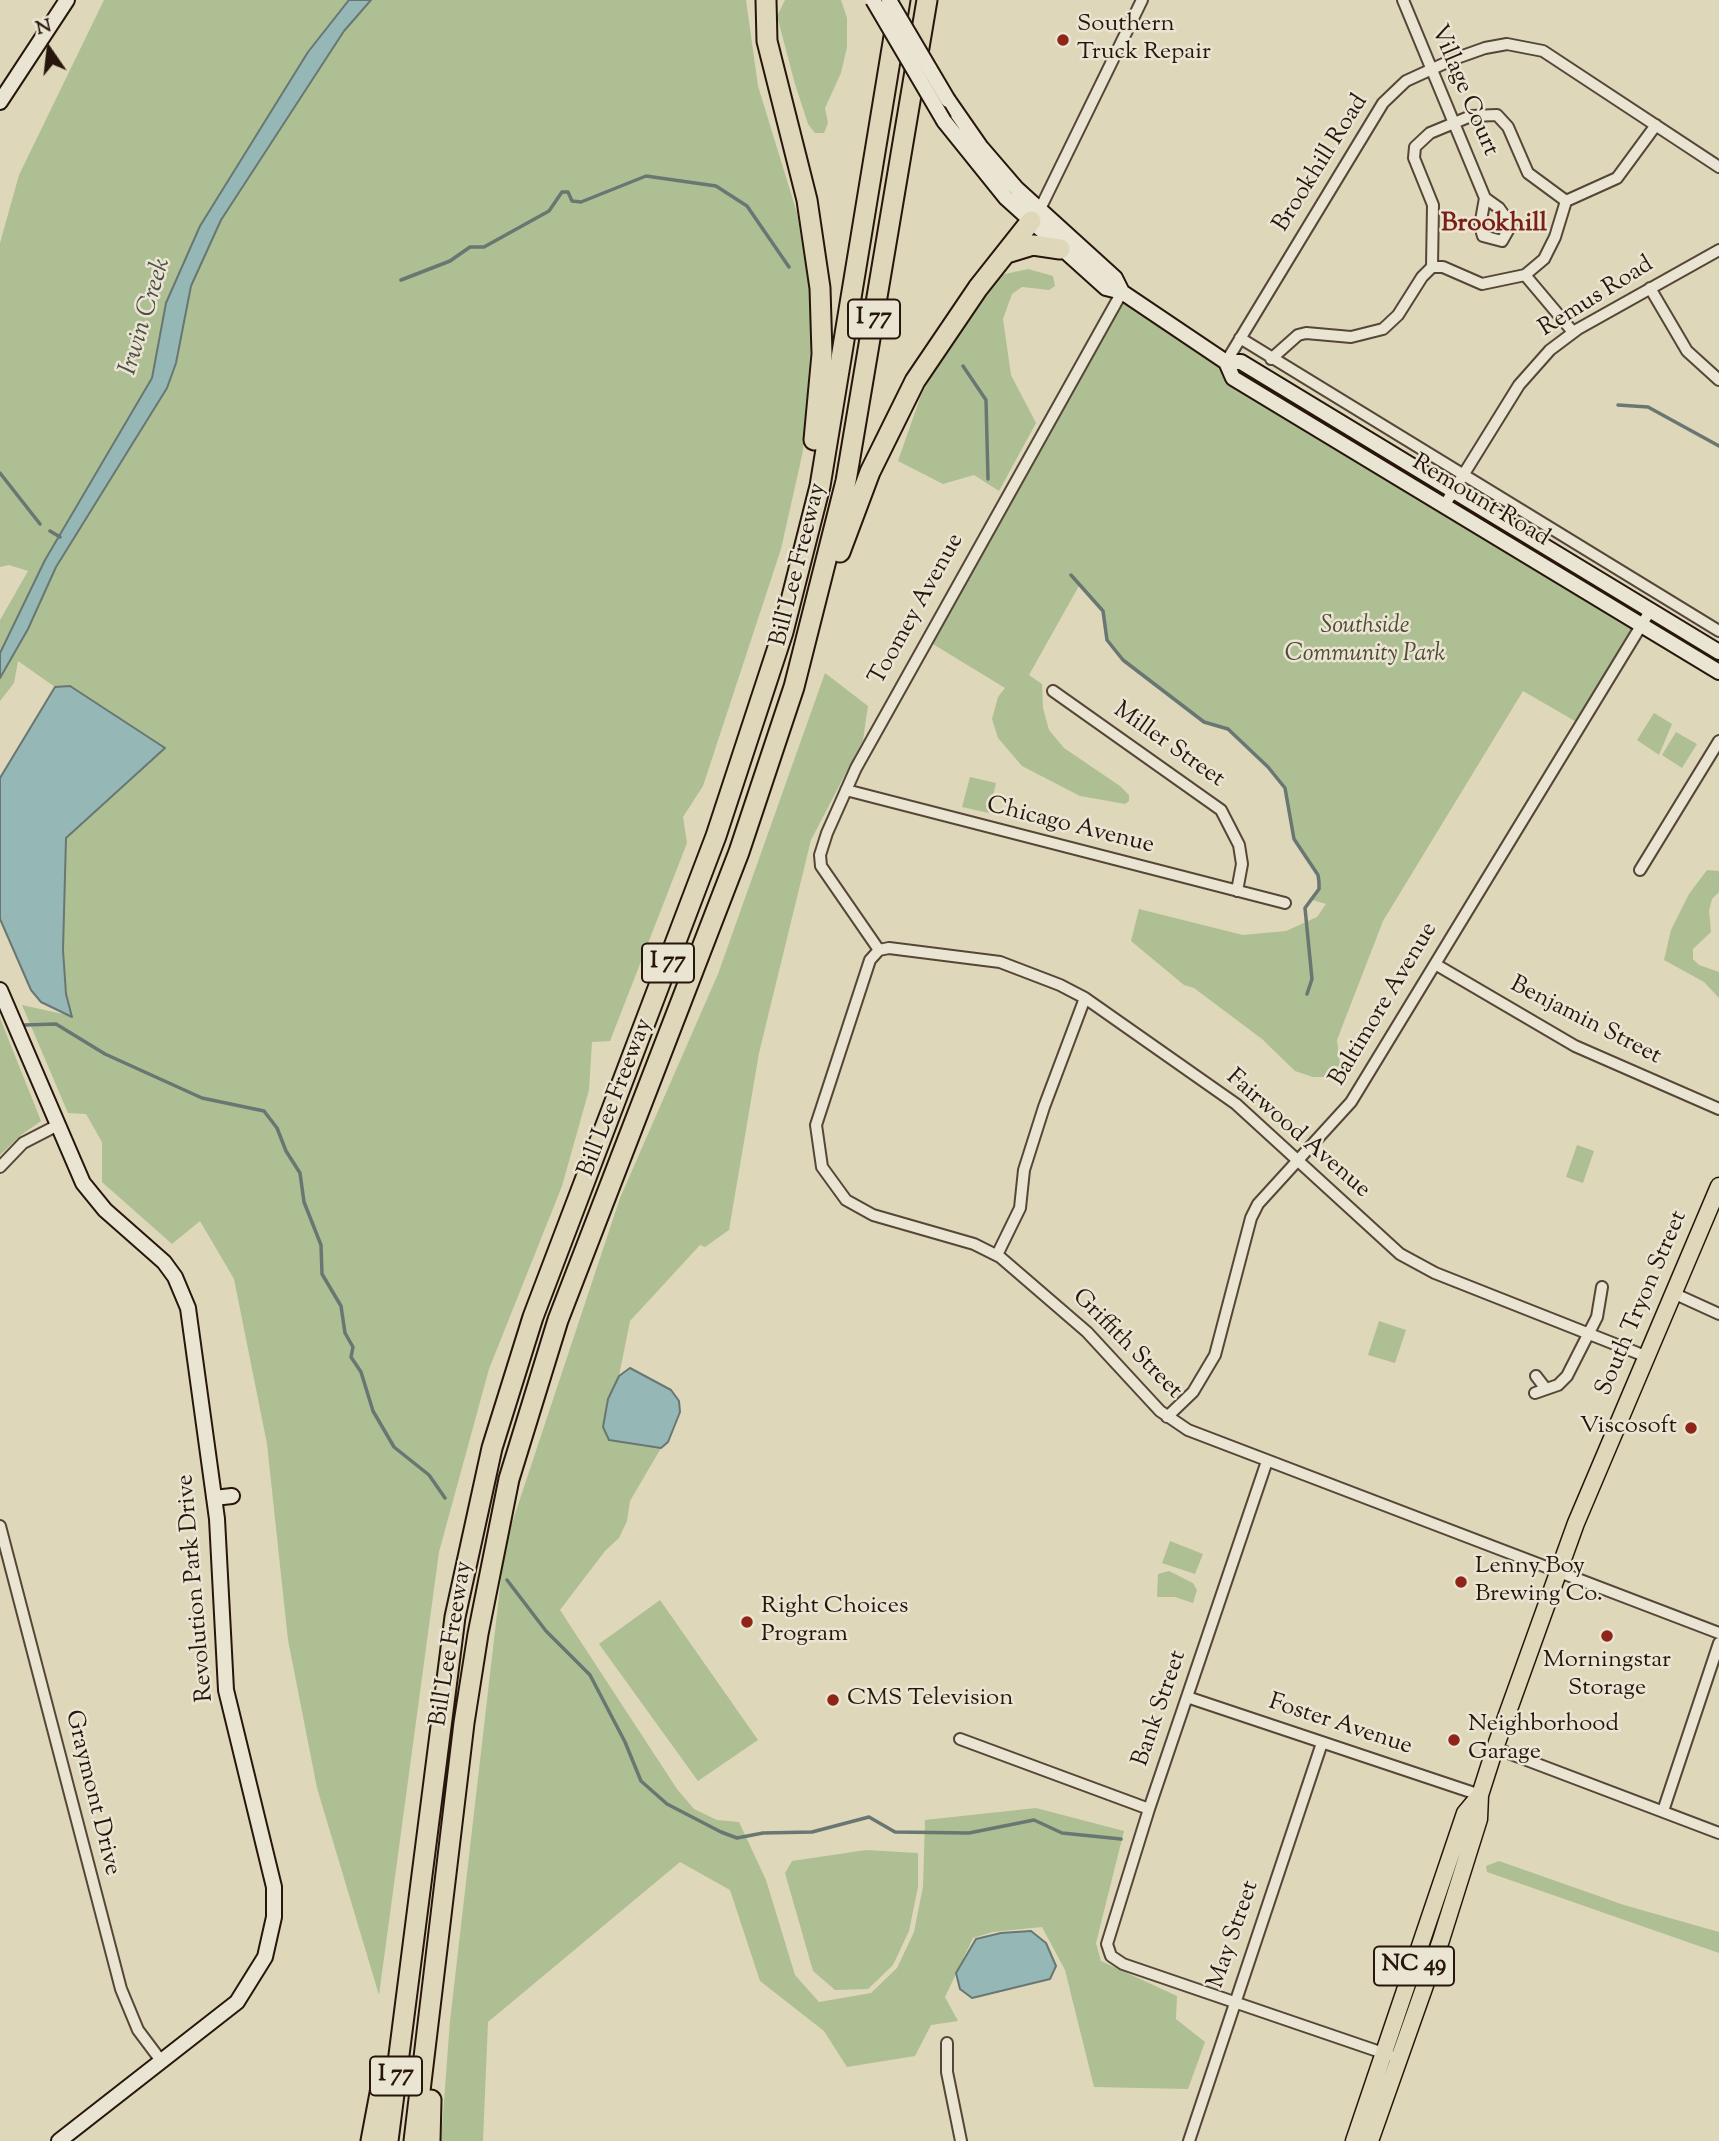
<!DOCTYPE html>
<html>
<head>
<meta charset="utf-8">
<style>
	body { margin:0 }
	#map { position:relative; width:1719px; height:2141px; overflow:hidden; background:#dfd7ba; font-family:"Sorts Mill Goudy",serif }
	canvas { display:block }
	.north { position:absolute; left:14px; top:14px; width:70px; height:70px; -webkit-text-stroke:5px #eae5d2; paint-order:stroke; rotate:346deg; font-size:19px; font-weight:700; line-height:28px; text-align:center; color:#27160c }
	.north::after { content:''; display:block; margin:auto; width:24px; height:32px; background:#27160c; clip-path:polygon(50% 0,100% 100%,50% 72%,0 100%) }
</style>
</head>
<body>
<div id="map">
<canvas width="1719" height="2141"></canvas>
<div class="north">N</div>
</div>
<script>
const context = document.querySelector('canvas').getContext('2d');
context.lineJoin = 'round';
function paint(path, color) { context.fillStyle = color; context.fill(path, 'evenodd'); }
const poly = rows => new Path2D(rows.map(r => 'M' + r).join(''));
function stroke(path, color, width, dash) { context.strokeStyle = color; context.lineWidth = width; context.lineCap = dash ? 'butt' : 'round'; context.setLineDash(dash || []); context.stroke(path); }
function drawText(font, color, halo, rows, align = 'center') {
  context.font = font + ' "Sorts Mill Goudy",serif'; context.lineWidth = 5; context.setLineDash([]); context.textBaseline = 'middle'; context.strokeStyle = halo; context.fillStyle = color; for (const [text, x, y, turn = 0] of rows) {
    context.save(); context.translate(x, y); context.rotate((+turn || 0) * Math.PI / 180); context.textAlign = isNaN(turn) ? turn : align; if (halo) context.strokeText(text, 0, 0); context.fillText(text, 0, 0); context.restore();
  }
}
paint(poly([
	[104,0,746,0,758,86,797,213,813,312,803,451,781,549,703,786,683,817,687,843,610,1041,592,1042,589,1090,562,1186,489,1369,439,1552,379,1995,317,1788,288,1640,267,1444,234,1279,200,1221,172,1244,102,1182,102,1142,86,1114,68,1113,22,1005,72,1016,66,994,63,950,66,838,165,748,70,686,55,687,18,661,14,683,0,701,0,620,28,571,9,565,0,567,0,243,19,175],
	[785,0,841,0,847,18,847,47,841,73,825,108,828,123,824,133,815,133,808,124,795,84,777,16],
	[1028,269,1053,276,1055,286,1049,290,1022,287,1012,294,1003,319,1011,375,1036,423,999,491,974,475,943,484,898,461,921,395,957,330,996,276],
	[1122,292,1211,353,1233,378,1640,626,1580,724,1523,691,1383,921,1337,1040,1340,1064,1332,1077,1313,1077,1295,1071,1262,1039,1194,988,1184,985,1131,941,1139,909,1243,935,1286,931,1317,917,1326,904,1309,899,1319,889,1318,875,1294,839,1285,788,1268,767,1228,729,1204,722,1123,660,1107,640,1103,611,1080,584,1029,675,1042,684,1043,708,1049,730,1064,748,1120,786,1129,795,1129,801,1125,804,1080,796,1022,766,998,738,992,719,998,697,1005,688,928,641],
	[825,673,868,706,863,740,811,840,759,1053,729,1230,705,1247,700,1245,630,1321,619,1376,608,1399,609,1440,661,1448,630,1501,627,1521,619,1538,605,1551,560,1610,677,1789,694,1809,717,1820,739,1822,766,1880,795,1975,819,2002,871,1993,897,1968,914,1932,923,1886,925,1820,1036,1808,1124,1831,1096,1943,1101,1961,1177,1996,1176,2019,1205,2042,1188,2089,1094,2087,1065,1970,1042,1927,993,1932,973,1938,945,1997,958,2021,931,2025,915,2056,847,2067,824,2031,760,1981,730,1890,680,1862,488,2022,483,2141,441,2141,450,2021,505,1544,620,1198,718,974],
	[1654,713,1672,724,1659,755,1637,740],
	[1676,732,1697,744,1682,768,1662,755],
	[970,777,996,783,989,813,962,807],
	[1707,870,1719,871,1719,892,1712,899,1709,911,1711,932,1693,949,1693,959,1699,965,1719,972,1719,998,1704,982,1664,960,1671,930,1689,894],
	[0,1018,41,1121,21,1135,0,1155],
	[1577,1145,1594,1151,1583,1183,1566,1177],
	[1379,1321,1406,1330,1395,1363,1368,1355],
	[1170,1541,1203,1554,1195,1574,1162,1563],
	[1169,1571,1193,1583,1197,1590,1193,1603,1175,1597,1157,1597,1158,1574],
	[660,1600,758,1740,698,1781,599,1644],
	[866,1850,918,1853,918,1887,909,1931,893,1965,868,1989,835,1990,813,1971,785,1873,792,1861],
	[1499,1861,1624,1905,1719,1932,1719,1953,1487,1872,1486,1866]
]), '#aebf93');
const water = poly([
	[349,0,371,0,344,31,221,220,191,286,176,363,167,388,56,567,28,629,0,678,0,653,45,560,152,378,166,303,200,226,308,52,349,0],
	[70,686,165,748,66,838,63,950,66,994,72,1017,41,1002,31,990,0,919,0,778,55,687,70,686],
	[630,1368,671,1390,679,1401,680,1412,668,1442,661,1448,609,1440,603,1427,608,1399,619,1376,630,1368],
	[1031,1931,1046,1943,1056,1966,1050,1979,972,1998,960,1989,956,1973,976,1939,1001,1933,1031,1931]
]);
paint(water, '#95b8b7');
stroke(water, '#697773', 2);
stroke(poly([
	[401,280,450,261,470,247,484,247,549,211,562,192,568,192,572,201,581,202,646,176,716,186,747,206,789,267],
	[963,366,986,400,988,479],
	[1618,405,1648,407,1719,446],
	[0,473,40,524],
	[50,531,60,537],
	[1071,575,1103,611,1107,640,1123,660,1204,722,1228,729,1268,767,1285,788,1294,839,1318,875,1319,882,1319,889,1305,908,1312,979,1307,994],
	[25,1025,56,1024,105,1054,202,1098,264,1111,277,1128,286,1151,300,1173,304,1202,321,1245,322,1274,341,1306,345,1333,353,1347,351,1357,361,1372,373,1411,394,1447,429,1475,445,1498],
	[507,1580,546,1631,590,1675,625,1742,641,1781,667,1804,721,1832,737,1838,763,1833,812,1832,869,1817,895,1832,969,1833,1034,1820,1062,1833,1121,1839]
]), '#697773', 3.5);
const street = poly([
	[1403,0,1485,198,1499,208,1511,225,1502,241,1483,236,1480,226,1485,198],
	[1039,211,1142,0],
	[1432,267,1443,267,1482,284,1525,275,1544,259,1555,237,1566,201],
	[1525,275,1573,332],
	[1650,288,1687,351,1719,380],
	[1240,338,1719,631],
	[1271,359,1298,335,1306,333,1351,337,1383,329,1398,315,1422,277,1432,267,1433,205,1414,158,1415,147,1430,133,1471,116,1497,115,1508,127,1528,173,1566,201,1617,178,1656,125],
	[1226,362,1383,103,1406,81,1454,59,1485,48,1507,44,1543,51,1719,167],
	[1444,506,1519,385,1550,350,1578,329,1719,250],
	[1053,691,1221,810,1239,845,1242,864,1237,891],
	[846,790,1285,903],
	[1640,870,1719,741],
	[879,950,870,960,816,1125,822,1167,846,1200,873,1215,974,1244,1000,1257,1087,1332,1160,1411,1188,1430,1719,1633],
	[879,950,889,948,1000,962,1060,985,1085,998,1236,1104,1400,1254,1435,1273,1645,1356],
	[879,950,821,866,820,855,827,833,856,768,1122,292],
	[1435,964,1575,1046,1719,1109],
	[0,1167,23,1143,56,1126],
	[997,1255,1020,1208,1024,1170,1044,1107,1085,998],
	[1673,1293,1719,1314],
	[1536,1376,1546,1389],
	[1535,1393,1558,1385,1567,1376,1597,1317,1602,1287],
	[1167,1417,1193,1392,1215,1355,1251,1218,1258,1204,1351,1102,1650,611],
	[1267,1461,1149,1809,1107,1944,1111,1956,1123,1964,1389,2055],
	[0,1526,121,1989,138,2030,162,2062],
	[1187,1697,1480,1795],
	[960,1739,1149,1809],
	[1495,1748,1719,1833],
	[1663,1811,1719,1643],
	[947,2043,947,2072,961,2141],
	[1189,2141,1322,1743]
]);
const secondary = poly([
	[948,100,980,146,1017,189,1115,278,1122,292],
	[0,102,67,0],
	[944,121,1006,198,1106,288,1122,292,1226,362,1241,362,1719,652],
	[1226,362,1233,378,1719,672],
	[0,990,83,1183,105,1210,164,1262,175,1277,188,1308,217,1519,226,1690,274,1887,274,1917,265,1957,237,2002,59,2141],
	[214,1498,232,1496]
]);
const primary = poly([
	[1354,2141,1465,1813,1480,1795],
	[1370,2141,1441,1940,1479,1819,1480,1795,1495,1748,1576,1523,1719,1186]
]);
const highway = poly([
	[766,0,767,41,807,200,820,288,822,354,814,440],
	[1007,253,1033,245,1060,249],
	[840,552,870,472,915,381,978,288,1031,221],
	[371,2141,384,2072],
	[388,2141,455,1617,492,1448,533,1317,716,836,783,632,820,486,900,0],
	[414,2141,464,1723,478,1634,509,1479,558,1320,739,852,794,687,846,481,927,0],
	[430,2141,431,2100]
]);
stroke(street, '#554638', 14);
stroke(secondary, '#27160c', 18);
stroke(primary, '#27160c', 19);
stroke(highway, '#27160c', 23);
stroke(street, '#eae5d2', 10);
stroke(secondary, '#eae5d2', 14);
stroke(primary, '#dfd7ba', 16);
stroke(highway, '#dfd7ba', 19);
const secondaryBridge = poly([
	[873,0,944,121],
	[889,0,948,100]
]);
stroke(secondaryBridge, '#27160c', 18, []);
stroke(secondaryBridge, '#eae5d2', 14);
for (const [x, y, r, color] of [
	[1063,40,7,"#8f2418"],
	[1691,1428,7,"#8f2418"],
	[1461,1582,7,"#8f2418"],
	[747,1622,7,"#8f2418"],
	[1607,1636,7,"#8f2418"],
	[833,1700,7,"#8f2418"],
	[1454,1740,7,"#8f2418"]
]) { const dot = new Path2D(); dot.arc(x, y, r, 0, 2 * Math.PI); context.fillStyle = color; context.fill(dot); stroke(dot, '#eae5d2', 2.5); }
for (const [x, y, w] of [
	[874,319,52],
	[668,963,52],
	[1414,1966,80],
	[396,2076,52]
]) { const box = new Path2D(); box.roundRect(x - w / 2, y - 19.5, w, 39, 5); context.fillStyle = '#eae5d2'; context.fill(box); stroke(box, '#27160c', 2); }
drawText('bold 23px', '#27160c', null, [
	["I 77",874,319],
	["I 77",668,963],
	["NC 49",1414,1966],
	["I 77",396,2076]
]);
drawText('24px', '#27160c', '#eae5d2', [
	["Southern",1077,26],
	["Truck Repair",1077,54],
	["Viscosoft",1677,1428,"right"],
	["Lenny Boy",1475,1568],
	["Brewing Co.",1475,1596],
	["Right Choices",761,1608],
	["Program",761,1636],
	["Morningstar",1607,1662,"center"],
	["Storage",1607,1690,"center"],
	["CMS Television",847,1700],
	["Neighborhood",1468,1726],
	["Garage",1468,1754]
], 'left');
drawText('24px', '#27160c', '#eae5d2', [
	["Village Court",1463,91,67],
	["Brookhill Road",1322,164,-58],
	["Remus Road",1597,298,-32],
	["Remount Road",1480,502,31],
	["Bill Lee Freeway",800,565,-76],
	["Toomey Avenue",918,610,-61],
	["Miller Street",1168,746,35],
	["Chicago Avenue",1070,827,14],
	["Baltimore Avenue",1385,1005,-59],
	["Benjamin Street",1585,1022,27],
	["Bill Lee Freeway",617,1098,-69],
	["Fairwood Avenue",1297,1135,41],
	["South Tryon Street",1643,1304,-67],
	["Griffith Street",1126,1345,45],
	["Revolution Park Drive",197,1588,-95],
	["Bill Lee Freeway",453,1644,-81],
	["Bank Street",1161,1709,-71],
	["Foster Avenue",1340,1726,18],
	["Graymont Drive",91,1793,76],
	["May Street",1235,1935,-71]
]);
drawText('italic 24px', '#504934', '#eae5d2', [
	["Southside",1365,628],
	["Community Park",1365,656]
]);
drawText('bold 26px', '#7a1f14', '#eae5d2', [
	["Brookhill",1494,226]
]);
drawText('italic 26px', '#4e4f48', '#eae5d2', [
	["Irwin Creek",147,317,-73]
]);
</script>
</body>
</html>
